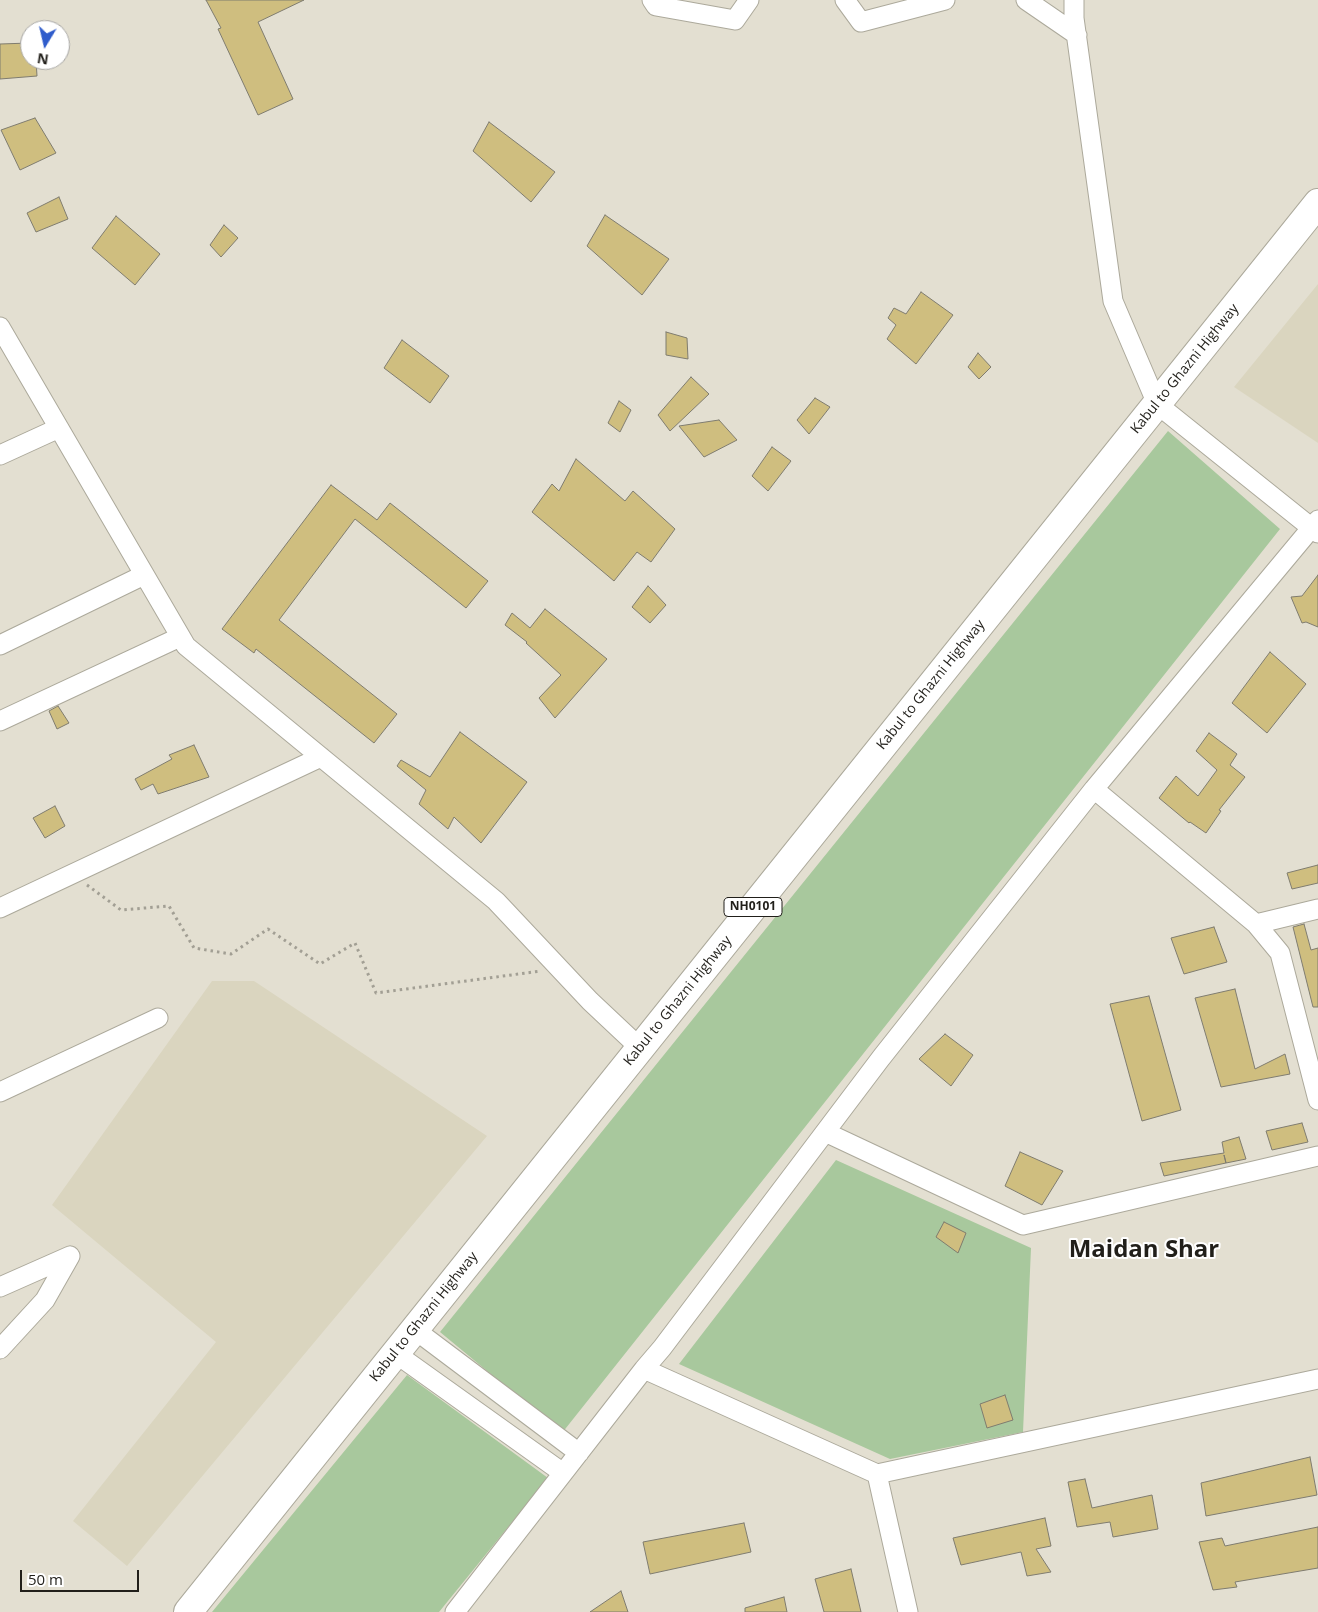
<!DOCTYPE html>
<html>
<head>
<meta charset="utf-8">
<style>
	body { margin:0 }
	#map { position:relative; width:1318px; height:1612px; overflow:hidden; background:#e3dfd1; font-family:"Open Sans",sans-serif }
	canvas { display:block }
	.north { position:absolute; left:20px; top:20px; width:50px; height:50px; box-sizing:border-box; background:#fff; border:1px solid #a6a5a3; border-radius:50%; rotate:189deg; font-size:14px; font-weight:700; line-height:20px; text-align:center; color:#211f1a }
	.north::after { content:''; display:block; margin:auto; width:18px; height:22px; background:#2f5ccb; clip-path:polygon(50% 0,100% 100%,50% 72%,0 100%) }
	.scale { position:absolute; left:20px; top:1570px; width:119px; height:22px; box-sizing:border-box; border:2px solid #211f1a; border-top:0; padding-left:6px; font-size:15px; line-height:18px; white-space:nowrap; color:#211f1a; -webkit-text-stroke:4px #fff; paint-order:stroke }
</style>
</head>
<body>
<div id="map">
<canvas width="1318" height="1612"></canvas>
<div class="north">N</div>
<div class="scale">50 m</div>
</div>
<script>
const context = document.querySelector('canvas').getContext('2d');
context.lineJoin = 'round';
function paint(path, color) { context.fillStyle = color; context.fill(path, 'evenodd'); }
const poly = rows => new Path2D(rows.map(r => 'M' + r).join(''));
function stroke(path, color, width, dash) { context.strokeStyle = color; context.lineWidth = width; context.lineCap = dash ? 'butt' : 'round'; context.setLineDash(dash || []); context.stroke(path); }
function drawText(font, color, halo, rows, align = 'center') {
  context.font = font + ' "Open Sans",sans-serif'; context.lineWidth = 4; context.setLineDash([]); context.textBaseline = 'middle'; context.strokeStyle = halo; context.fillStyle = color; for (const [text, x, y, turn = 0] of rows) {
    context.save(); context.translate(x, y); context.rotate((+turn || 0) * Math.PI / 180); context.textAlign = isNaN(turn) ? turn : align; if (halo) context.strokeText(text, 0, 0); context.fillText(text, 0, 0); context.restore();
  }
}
paint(poly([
	[1318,284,1318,443,1234,387],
	[212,981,254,981,487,1136,127,1566,73,1521,216,1342,52,1205]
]), '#dad5bf');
paint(poly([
	[1168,431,1280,529,562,1433,440,1332],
	[836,1160,1031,1248,1023,1432,890,1459,679,1364],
	[407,1375,548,1478,439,1612,212,1612]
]), '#a8c89d');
const building = poly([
	[206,0,304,0,258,22,293,99,258,115,218,29,221,28,206,0],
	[30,43,30,60,36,60,37,76,0,79,0,44,30,43],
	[35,118,56,153,20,170,1,130,35,118],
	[489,122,555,172,531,202,473,151,489,122],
	[59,197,68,219,36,232,27,213,59,197],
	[605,215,669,259,642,295,587,246,605,215],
	[116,216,160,254,135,285,92,248,116,216],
	[224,225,238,238,221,257,210,245,224,225],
	[921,292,953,315,916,364,887,339,896,325,888,318,894,308,906,314,921,292],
	[666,332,687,338,688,359,666,355,666,332],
	[402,340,449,376,430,403,384,368,402,340],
	[978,353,991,367,979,379,968,367,978,353],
	[691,377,709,394,670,431,658,415,691,377],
	[815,398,830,407,809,434,797,420,815,398],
	[619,401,631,410,620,432,608,423,619,401],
	[719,420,737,440,704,457,679,426,719,420],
	[772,447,791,461,768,491,752,476,772,447],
	[576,459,625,501,633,491,675,529,651,562,637,552,614,581,532,512,552,484,559,491,576,459],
	[331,485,377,520,390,503,488,581,466,608,355,519,279,620,397,714,374,743,256,649,254,653,222,629,331,485],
	[1318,575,1318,627,1306,622,1302,623,1291,597,1302,596,1318,575],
	[648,586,666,605,650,623,632,607,648,586],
	[545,609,607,659,555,718,539,698,561,675,526,643,527,642,505,625,512,613,530,628,545,609],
	[1270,652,1306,684,1267,733,1232,703,1270,652],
	[58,706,69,723,57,729,49,711,58,706],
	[460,732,527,782,481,843,454,817,448,829,419,804,426,790,397,766,401,760,430,777,460,732],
	[1209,733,1237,754,1230,765,1245,777,1219,810,1221,811,1206,833,1190,822,1189,823,1159,798,1176,776,1198,796,1217,770,1196,751,1209,733],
	[194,745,209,777,158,794,153,784,141,790,135,779,172,759,169,755,194,745],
	[55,806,65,826,45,838,33,818,55,806],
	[1318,865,1318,883,1292,889,1287,873,1318,865],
	[1304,924,1311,950,1318,948,1318,1007,1313,1007,1293,927,1304,924],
	[1214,927,1227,962,1184,974,1171,938,1214,927],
	[1235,989,1255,1069,1285,1054,1290,1074,1221,1087,1195,998,1235,989],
	[1149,996,1181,1110,1142,1121,1110,1004,1149,996],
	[945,1034,973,1055,951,1086,919,1059,945,1034],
	[1302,1123,1308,1142,1272,1150,1266,1131,1302,1123],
	[1239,1137,1246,1159,1226,1163,1224,1155,1226,1163,1164,1176,1160,1163,1224,1153,1222,1142,1239,1137],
	[1020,1152,1063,1171,1042,1205,1005,1186,1020,1152],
	[944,1222,966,1233,958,1253,936,1237,944,1222],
	[1005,1395,1013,1420,987,1428,980,1404,1005,1395],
	[1310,1457,1317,1495,1206,1516,1201,1483,1310,1457],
	[1085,1479,1092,1508,1152,1495,1158,1529,1113,1537,1110,1522,1077,1527,1068,1482,1085,1479],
	[1045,1518,1051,1546,1036,1549,1051,1572,1027,1576,1021,1552,961,1565,953,1538,1045,1518],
	[744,1523,751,1552,650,1574,643,1542,744,1523],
	[1318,1527,1318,1568,1235,1582,1237,1587,1213,1590,1199,1542,1222,1538,1225,1546,1318,1527],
	[851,1569,861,1612,824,1612,815,1579,851,1569],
	[621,1591,628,1612,590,1612,621,1591],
	[784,1597,787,1612,745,1612,745,1608,784,1597]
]);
paint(building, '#cfbe7f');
stroke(building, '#7f7c6f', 1);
const minor = poly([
	[652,0,656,6,735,20,749,0],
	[845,0,861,22,945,0],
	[1026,0,1077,35],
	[1074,0,1074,18,1113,301,1157,404,1318,533],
	[0,327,186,646,496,901,590,1001,640,1048],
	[0,455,59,428],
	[0,645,144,575],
	[0,721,180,637],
	[1094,789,1256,924,1318,909],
	[0,908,321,757],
	[1256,924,1280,953,1318,1100],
	[0,1092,158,1018],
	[825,1132,1023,1225,1318,1156],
	[0,1287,70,1256],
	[414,1329,579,1453],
	[0,1349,45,1300,70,1256],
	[395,1353,563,1473],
	[644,1369,877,1474,1318,1379],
	[877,1474,908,1612],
	[455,1612,644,1369,662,1348,881,1058,1094,789,1318,520]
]);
const trunk = poly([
	[188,1612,1318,203]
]);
stroke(minor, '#aca99b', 21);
stroke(trunk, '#aca99b', 30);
stroke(poly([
	[87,885,121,910,169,906,194,948,231,954,268,929,320,964,355,943,376,993,541,971]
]), '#a29f94', 3, [2.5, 4]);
stroke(minor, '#fff', 19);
stroke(trunk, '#fff', 28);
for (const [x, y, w] of [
	[753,907,58]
]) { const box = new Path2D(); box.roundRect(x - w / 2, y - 9.5, w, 19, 4); context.fillStyle = '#fff'; context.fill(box); stroke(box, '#211f1a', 1); }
drawText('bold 12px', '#211f1a', null, [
	["NH0101",753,907]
]);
drawText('14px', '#211f1a', '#fff', [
	["Kabul to Ghazni Highway",1185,369,-51],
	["Kabul to Ghazni Highway",931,685,-51],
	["Kabul to Ghazni Highway",678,1001,-51],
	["Kabul to Ghazni Highway",424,1317,-51]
]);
drawText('bold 24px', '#211f1a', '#fff', [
	["Maidan Shar",1144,1250]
]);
</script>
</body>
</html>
